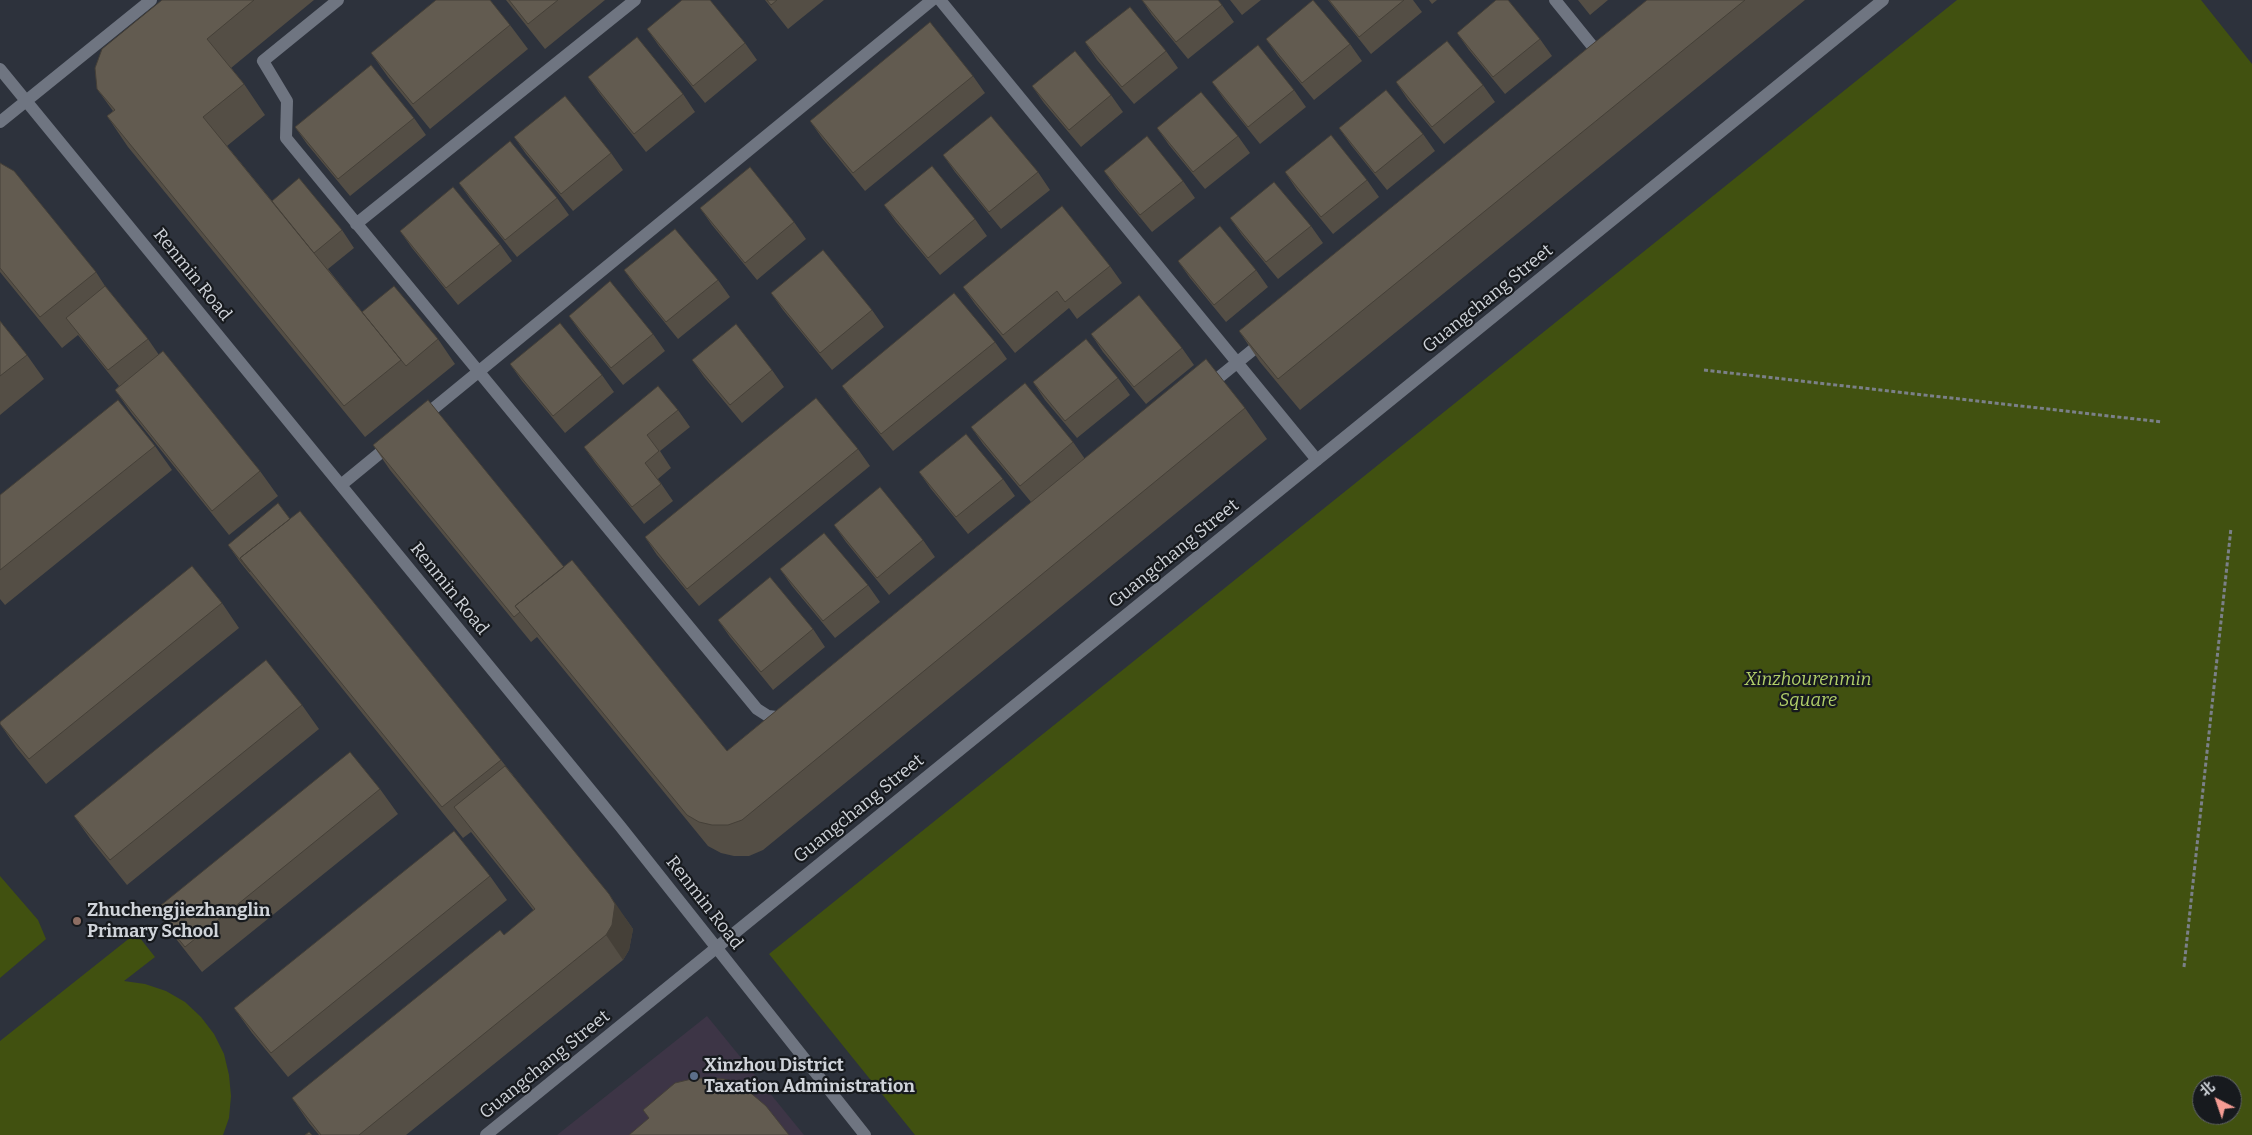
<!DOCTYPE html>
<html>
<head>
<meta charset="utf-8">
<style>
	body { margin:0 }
	#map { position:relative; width:2252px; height:1135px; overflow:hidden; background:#2d323c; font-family:Bitter,"Noto Sans SC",serif }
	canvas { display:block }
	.north { position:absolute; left:2192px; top:1075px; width:50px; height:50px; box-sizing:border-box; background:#171a1e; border:1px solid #616469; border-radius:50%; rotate:319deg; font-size:14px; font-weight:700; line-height:20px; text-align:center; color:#cfd3d9 }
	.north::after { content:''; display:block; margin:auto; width:18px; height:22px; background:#f59c94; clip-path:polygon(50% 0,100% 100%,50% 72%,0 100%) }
</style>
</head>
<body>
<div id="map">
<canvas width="2252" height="1135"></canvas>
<div class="north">北</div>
</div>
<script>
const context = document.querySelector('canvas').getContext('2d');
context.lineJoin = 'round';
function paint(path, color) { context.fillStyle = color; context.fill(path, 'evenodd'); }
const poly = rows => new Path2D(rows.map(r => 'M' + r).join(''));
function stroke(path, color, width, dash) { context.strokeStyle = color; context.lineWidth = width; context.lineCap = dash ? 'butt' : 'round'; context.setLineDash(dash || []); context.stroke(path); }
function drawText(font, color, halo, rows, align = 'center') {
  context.font = font + ' Bitter,serif'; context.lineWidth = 4.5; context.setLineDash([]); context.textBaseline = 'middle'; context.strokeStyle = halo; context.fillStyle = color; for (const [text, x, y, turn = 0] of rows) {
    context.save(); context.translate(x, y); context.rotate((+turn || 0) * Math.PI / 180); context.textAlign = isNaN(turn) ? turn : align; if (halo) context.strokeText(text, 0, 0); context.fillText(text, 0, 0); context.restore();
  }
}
paint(poly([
	[707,1016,804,1135,557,1135]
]), '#3d3546');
paint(poly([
	[1957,0,2201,0,2252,64,2252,1135,915,1135,769,954],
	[2202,1085,2232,1085,2232,1115,2202,1115],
	[0,876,38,920,46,939,0,978],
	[136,933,155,957,124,981,145,984,166,991,185,1002,201,1017,214,1034,224,1054,229,1075,231,1096,229,1118,223,1135,0,1135,0,1041]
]), '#415110');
stroke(poly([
	[1704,370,2162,422],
	[2184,967,2231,528]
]), '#7b8088', 3, [4, 2.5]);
stroke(poly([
	[338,0,263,61,287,101,286,138,757,709,768,716,785,718],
	[940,0,1317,460],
	[1555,0,1602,58],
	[0,69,620,826,865,1135],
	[0,122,151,0],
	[356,224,635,0],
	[1207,387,1265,340],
	[422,418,932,0],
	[341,485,391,444],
	[486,1135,1883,0]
]), '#6f7581', 12);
paint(poly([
	[162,0,314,0,231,68,244,84,265,115,227,146,272,201,342,230,354,248,328,269,362,312,438,339,455,364,365,437,128,147,107,116,113,111,97,89],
	[506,0,605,0,545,49],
	[765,0,824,0,788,29],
	[1142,0,1222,5,1234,22,1188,59,1152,15],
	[1230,0,1261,0,1242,15],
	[1328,0,1413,0,1422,12,1371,54,1335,9],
	[1429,0,1437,0,1432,4],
	[1578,0,1608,0,1590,15],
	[1647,0,1805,0,1300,410,1260,362,1239,331],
	[510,25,528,49,430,129,388,77,371,53],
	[647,29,745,43,757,60,705,103,659,46],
	[1457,33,1540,39,1552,56,1505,94,1469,50],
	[1266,39,1350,44,1362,61,1314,100,1278,56],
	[1085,42,1166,51,1178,68,1134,104,1097,60],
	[973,76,985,93,865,191,822,138,810,121],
	[588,77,683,94,695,112,646,152,600,94],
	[1212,82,1294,90,1306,107,1260,144,1224,99],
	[1396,82,1483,85,1495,102,1444,144,1408,100],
	[1032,86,1111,95,1123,112,1081,147,1044,103],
	[414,118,426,135,350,196,307,144,295,127],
	[1157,128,1238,136,1250,153,1205,189,1169,145],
	[1339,128,1423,134,1435,151,1387,190,1351,145],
	[514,137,611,153,623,170,573,211,526,154],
	[943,155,1038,172,1050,190,1001,229,955,172],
	[0,163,96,272,105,286,148,339,159,355,260,471,278,496,229,535,132,414,115,390,119,386,78,335,62,348,0,272],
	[1104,171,1183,181,1195,198,1152,232,1116,188],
	[1285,172,1367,180,1379,197,1333,234,1297,190],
	[459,183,557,198,569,215,517,257,471,200],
	[884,205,975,219,987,236,940,275,896,222],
	[700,208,794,222,806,239,757,280,712,225],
	[1230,218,1311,226,1323,243,1278,279,1242,235],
	[400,231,500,244,512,261,458,305,412,248],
	[1178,261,1256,270,1268,287,1226,322,1190,278],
	[1110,266,1122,283,1077,319,1069,308,1015,353,975,304,963,287],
	[624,270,718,280,730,297,678,339,636,287],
	[771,293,872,310,884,327,832,370,783,310],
	[569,316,653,334,665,351,623,385,581,333],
	[0,321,27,355,44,379,0,415],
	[1091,334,1182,348,1194,365,1146,404,1103,352],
	[995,342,1007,359,893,451,854,403,842,386],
	[692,360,772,370,784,387,742,423,704,377],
	[510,364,602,375,614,392,565,433,522,381],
	[1118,378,1130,395,1077,438,1045,400,1033,382],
	[1245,408,1267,439,763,850,749,856,734,856,721,853,708,846,537,637,531,642,390,470,373,445,564,567,727,751,1031,502,983,444,971,427,1073,442,1085,459],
	[678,410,690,427,660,451,671,468,658,479,673,501,644,524,596,464,584,447],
	[155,446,172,470,5,605,0,599,0,495],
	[858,449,870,466,699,606,657,555,645,537],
	[919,472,1003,479,1015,496,968,534,931,489],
	[834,525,923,540,935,557,889,595,846,542],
	[228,545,501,760,626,919,633,929,629,950,623,960,406,1135,319,1135,309,1123,292,1098,504,935,534,911,471,832,463,838,240,562],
	[780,569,868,585,880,602,835,638,792,586],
	[222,603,239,628,46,784,16,747,0,724],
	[718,620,813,629,825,647,773,690,730,637],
	[302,705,319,729,127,885,91,840,74,816],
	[380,789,398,814,202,972,173,935,155,910],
	[490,876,507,900,288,1077,252,1033,234,1008]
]), '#544e45');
paint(poly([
	[609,894,633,929,629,950,623,960,606,935]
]), '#454038');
const building = poly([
	[162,0,254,0,207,39,244,84,203,117,401,360,344,406,107,116,115,110,97,89,95,68,102,49,162,0],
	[436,0,490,0,510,25,413,104,371,53,436,0],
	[509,0,558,0,528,24,509,0],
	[682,0,710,0,745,43,693,86,647,29,682,0],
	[767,0,777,0,771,5,767,0],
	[1142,0,1218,0,1222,5,1176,42,1142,0],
	[1313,0,1350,44,1302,83,1266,39,1313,0],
	[1329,0,1404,0,1359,37,1329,0],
	[1496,0,1508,0,1540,39,1493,77,1457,33,1496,0],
	[1647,0,1745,0,1278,379,1239,331,1647,0],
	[1130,7,1166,51,1122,87,1085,42,1130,7],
	[930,22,973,76,853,173,810,121,930,22],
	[637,37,683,94,634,134,588,77,637,37],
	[1447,41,1483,85,1432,127,1396,82,1447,41],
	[1258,45,1294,90,1248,127,1212,82,1258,45],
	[1075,51,1111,95,1069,130,1032,86,1075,51],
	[371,65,414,118,338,179,295,127,371,65],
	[1386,90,1423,134,1375,173,1339,128,1386,90],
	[1201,92,1238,136,1193,172,1157,128,1201,92],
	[565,96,611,153,561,194,514,137,565,96],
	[991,116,1038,172,989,212,943,155,991,116],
	[1331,135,1367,180,1321,217,1285,172,1331,135],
	[1147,136,1183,181,1140,215,1104,171,1147,136],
	[510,141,557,198,505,240,459,183,510,141],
	[0,163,14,171,96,272,40,317,0,268,0,163],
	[932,166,975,219,928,258,884,205,932,166],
	[750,167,794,222,745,263,700,208,750,167],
	[299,178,342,230,314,253,272,201,299,178],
	[1274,182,1311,226,1266,262,1230,218,1274,182],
	[453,187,500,244,446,288,400,231,453,187],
	[1062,206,1110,266,1065,302,1057,291,1003,335,963,287,1062,206],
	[1220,226,1256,270,1214,305,1178,261,1220,226],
	[675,229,718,280,666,322,624,270,675,229],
	[823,250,872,310,820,353,771,293,823,250],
	[610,281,653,334,611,368,569,316,610,281],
	[105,286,148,339,108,370,66,318,105,286],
	[394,286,438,339,406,366,362,312,394,286],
	[954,293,995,342,881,434,842,386,954,293],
	[1139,295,1182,348,1134,387,1091,334,1139,295],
	[0,321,27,355,0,376,0,321],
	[560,323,602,375,553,416,510,364,560,323],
	[736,324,772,370,730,405,692,360,736,324],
	[1086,339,1118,378,1065,421,1033,382,1086,339],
	[163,351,260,471,212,511,115,390,163,351],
	[1206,359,1245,408,742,820,728,825,712,825,699,822,687,815,515,606,572,560,727,751,1206,359],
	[1025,383,1073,442,1020,486,971,427,1025,383],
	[658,386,678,410,647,435,659,451,645,463,661,484,632,507,584,447,658,386],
	[816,398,858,449,687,589,645,537,816,398],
	[118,400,155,446,0,570,0,495,118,400],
	[428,400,564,567,515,606,520,612,514,617,373,445,428,400],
	[966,434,1003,479,956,517,919,472,966,434],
	[880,487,923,540,877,578,834,525,880,487],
	[278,503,290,519,240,558,250,572,228,545,278,503],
	[300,511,501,760,442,807,240,558,300,511],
	[824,533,868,585,823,621,780,569,824,533],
	[192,566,222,603,29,759,0,724,0,722,192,566],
	[770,577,813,629,761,672,718,620,770,577],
	[266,660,302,705,110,860,74,816,266,660],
	[350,752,380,789,185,947,155,910,350,752],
	[505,766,609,894,615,904,612,925,606,935,359,1135,321,1135,292,1098,500,930,504,935,535,909,454,807,505,766],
	[454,831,490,876,271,1053,234,1008,454,831],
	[696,1078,724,1079,739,1083,766,1106,789,1135,629,1135,649,1118,643,1110,675,1083,696,1078],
	[309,1132,312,1135,305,1135,309,1132]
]);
paint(building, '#625b50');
stroke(building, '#454038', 1);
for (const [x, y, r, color] of [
	[77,921,5,"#8d6e63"],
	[694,1076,5,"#5c6f8a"]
]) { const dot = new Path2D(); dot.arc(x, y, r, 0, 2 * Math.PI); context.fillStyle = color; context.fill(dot); stroke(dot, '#171a1e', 2); }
drawText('18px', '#cfd3d9', '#171a1e', [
	["Renmin Road",192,275,51],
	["Guangchang Street",1488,299,-39],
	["Guangchang Street",1174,554,-39],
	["Renmin Road",449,589,51],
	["Guangchang Street",859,809,-39],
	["Renmin Road",704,903,52],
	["Guangchang Street",545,1065,-39]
]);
drawText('italic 18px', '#b1cf69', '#171a1e', [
	["Xinzhourenmin",1808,680],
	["Square",1808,701]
]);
drawText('bold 18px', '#cfd3d9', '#171a1e', [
	["Zhuchengjiezhanglin",87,911],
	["Primary School",87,932],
	["Xinzhou District",704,1066],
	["Taxation Administration",704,1087]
], 'left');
</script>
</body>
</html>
